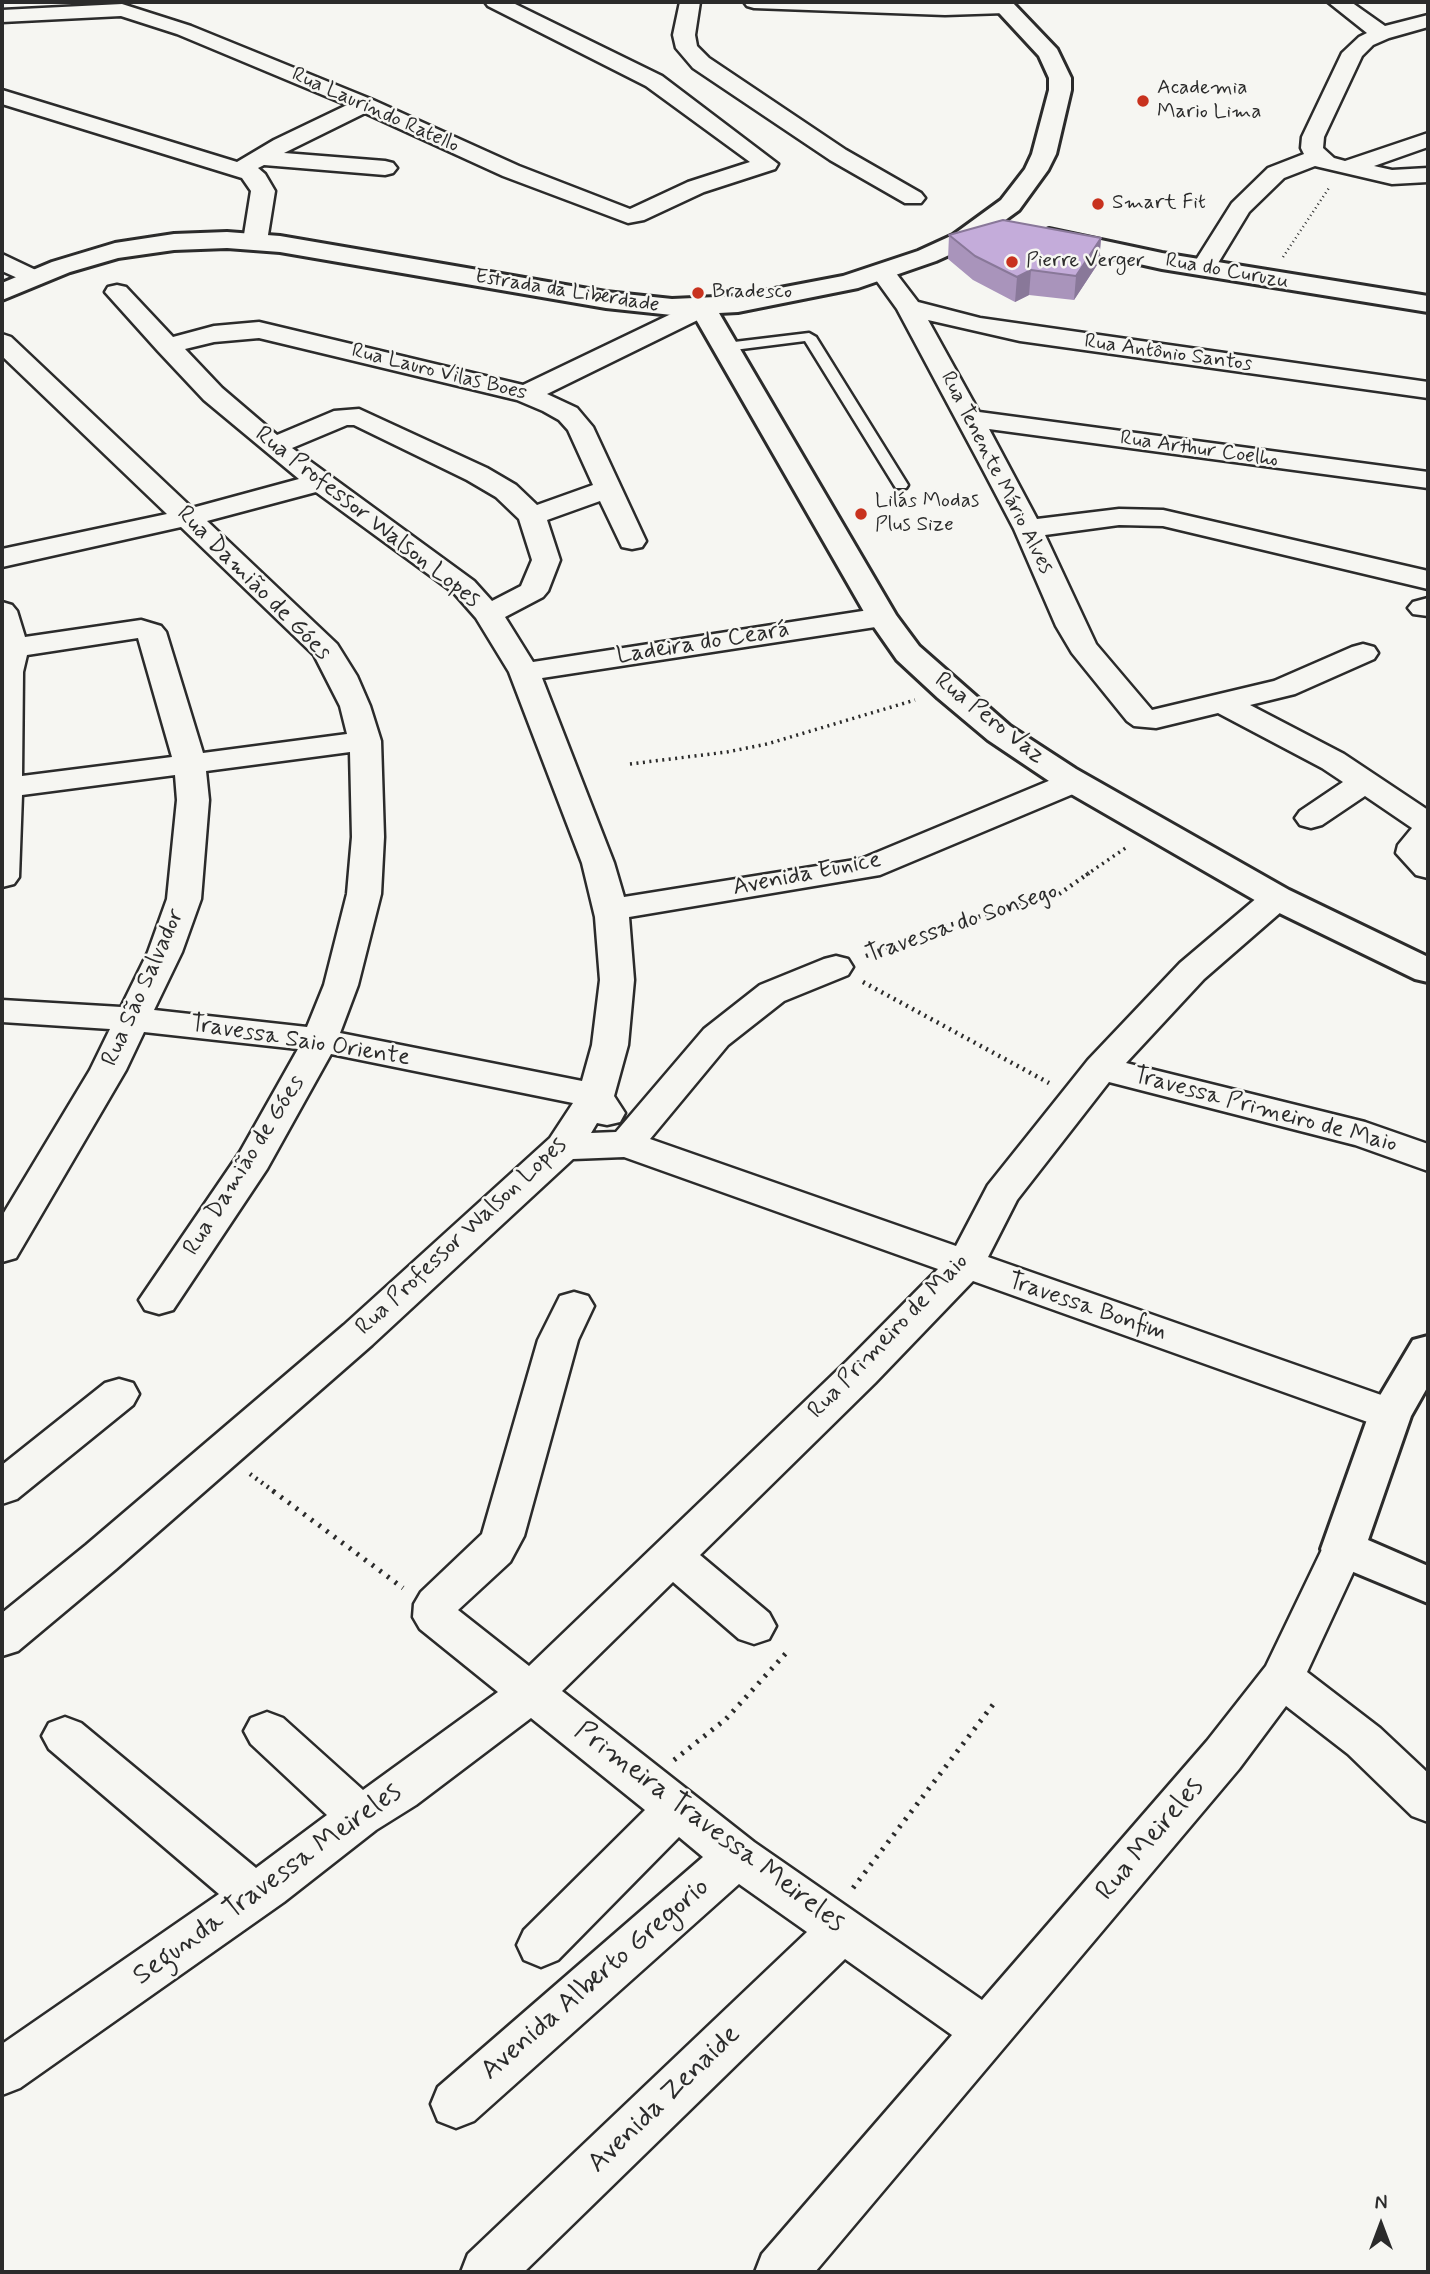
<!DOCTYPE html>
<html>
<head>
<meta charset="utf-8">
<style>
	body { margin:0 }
	#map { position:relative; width:1430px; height:2274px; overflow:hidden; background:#f6f6f2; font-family:Mynerve,sans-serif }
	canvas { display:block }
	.frame { position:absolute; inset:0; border:4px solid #2b2b2b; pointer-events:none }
	.north { position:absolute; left:1346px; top:2190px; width:70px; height:70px; -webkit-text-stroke:5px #f6f6f2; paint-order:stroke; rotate:0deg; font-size:19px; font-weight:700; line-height:28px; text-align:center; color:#2b2b2b }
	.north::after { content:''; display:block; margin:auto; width:24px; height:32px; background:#2b2b2b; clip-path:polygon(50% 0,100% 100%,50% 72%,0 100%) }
</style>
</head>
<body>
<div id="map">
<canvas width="1430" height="2274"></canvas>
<div class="frame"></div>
<div class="north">N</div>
</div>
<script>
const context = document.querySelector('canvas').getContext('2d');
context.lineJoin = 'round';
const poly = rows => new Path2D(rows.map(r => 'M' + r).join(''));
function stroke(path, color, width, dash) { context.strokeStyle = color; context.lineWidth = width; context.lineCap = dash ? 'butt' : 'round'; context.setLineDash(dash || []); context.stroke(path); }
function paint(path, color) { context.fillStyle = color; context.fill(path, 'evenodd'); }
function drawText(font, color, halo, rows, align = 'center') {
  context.font = font + ' Mynerve,sans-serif'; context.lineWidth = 5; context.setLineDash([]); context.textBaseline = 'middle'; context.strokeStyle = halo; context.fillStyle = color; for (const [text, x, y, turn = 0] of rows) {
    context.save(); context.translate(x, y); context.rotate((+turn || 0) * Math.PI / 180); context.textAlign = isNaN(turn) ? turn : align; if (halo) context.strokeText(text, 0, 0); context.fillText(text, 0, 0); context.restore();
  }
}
const lane = poly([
	[809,333,816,337,908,485,906,488,896,488,894,485,805,341,726,351,719,347,726,343,809,333]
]);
const street = poly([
	[485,2,511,2,662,76,778,164,775,169,704,192,644,220,628,223,503,176,365,113,284,153,385,161,393,163,397,168,393,173,385,175,264,165,258,168,265,174,275,191,267,241,264,246,255,248,246,246,243,241,251,191,242,178,2,104,2,90,237,162,274,140,347,105,177,34,121,16,2,22,2,10,122,4,191,26,373,100,519,166,630,209,688,182,750,162,646,86,488,6,485,2],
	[680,2,700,2,695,35,697,46,709,58,846,150,921,193,925,198,921,203,905,203,830,160,693,68,676,48,673,35,680,2],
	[744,2,1009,2,1015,7,1012,11,1005,13,945,15,754,8,747,6,744,2],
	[1328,2,1351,2,1385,26,1428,15,1428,27,1389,38,1373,45,1362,56,1324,137,1323,148,1334,158,1345,161,1428,133,1428,147,1374,166,1392,170,1428,168,1428,182,1392,184,1315,166,1284,178,1249,212,1212,273,1203,275,1194,273,1191,268,1232,203,1268,168,1304,154,1301,148,1302,137,1342,53,1359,37,1367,33,1328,2],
	[2,254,42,273,45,278,42,283,33,285,2,271,2,254],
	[883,266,892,268,918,302,980,318,1428,382,1428,398,1020,341,928,320,979,412,1428,472,1428,488,989,429,1037,519,1119,509,1163,510,1428,571,1428,589,1163,526,1119,525,1045,535,1096,644,1152,710,1274,681,1352,647,1363,644,1374,647,1378,653,1374,659,1295,694,1250,705,1344,754,1428,810,1428,878,1416,875,1396,853,1398,845,1412,828,1365,796,1322,825,1311,828,1300,825,1295,818,1300,811,1343,782,1322,768,1218,713,1156,728,1134,726,1127,721,1072,653,1056,626,1014,529,982,468,897,309,871,273,874,268,883,266],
	[117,285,126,287,173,337,214,326,259,322,523,385,694,303,703,301,712,303,715,308,712,313,547,394,577,408,593,427,646,541,642,547,632,549,622,547,600,501,547,520,560,560,548,591,543,597,505,617,533,662,882,608,892,611,897,617,892,623,882,626,542,678,614,863,624,897,861,859,1063,775,1074,772,1085,775,1090,782,1085,789,880,875,629,917,634,980,628,1045,614,1096,625,1113,620,1122,607,1125,597,1123,591,1133,616,1132,704,1029,760,985,824,959,836,956,848,959,853,967,848,975,784,1001,728,1045,650,1139,956,1246,988,1185,1088,1060,1180,963,1265,891,1277,888,1289,891,1294,898,1289,905,1204,979,1126,1063,1365,1122,1428,1144,1428,1171,1355,1145,1109,1082,1017,1200,988,1257,1404,1403,1410,1414,1404,1425,1390,1429,1376,1425,973,1281,875,1383,700,1555,769,1613,776,1626,769,1639,754,1644,739,1639,673,1582,562,1691,754,1842,982,2000,1207,1741,1266,1666,1328,1537,1343,1532,1358,1537,1364,1549,1307,1672,1380,1728,1428,1773,1428,1822,1412,1816,1348,1754,1286,1706,1239,1769,815,2272,755,2272,762,2254,952,2035,845,1959,524,2272,461,2272,468,2254,807,1932,739,1884,474,2121,456,2128,438,2121,431,2104,438,2087,703,1857,679,1837,558,1960,541,1967,524,1960,517,1945,524,1930,645,1810,531,1718,416,1805,376,1830,284,1902,20,2088,2,2095,2,2044,219,1894,49,1749,42,1736,49,1723,65,1717,81,1723,256,1868,327,1815,251,1744,244,1731,251,1718,267,1712,283,1718,363,1790,498,1692,420,1629,413,1617,414,1604,421,1592,482,1534,538,1340,560,1296,574,1292,588,1296,594,1306,578,1340,524,1536,510,1562,458,1610,529,1666,847,1361,938,1269,624,1157,573,1159,372,1345,116,1569,18,1651,2,1656,2,1613,86,1545,344,1325,550,1138,573,1103,331,1054,267,1169,173,1310,159,1314,145,1310,139,1300,240,1152,298,1049,144,1032,126,1070,16,1258,2,1262,2,1216,90,1070,110,1029,2,1022,2,1000,121,1007,148,952,167,899,177,800,175,775,22,795,19,877,14,884,2,887,2,602,12,605,17,611,25,637,141,620,161,626,166,632,203,753,347,734,340,706,314,655,181,527,2,567,2,549,167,514,2,356,2,334,11,337,192,508,299,479,204,400,158,351,105,292,108,287,117,285],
	[259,338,517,400,543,411,559,420,568,430,593,485,537,505,516,485,487,468,359,409,334,411,277,435,222,388,185,349,214,342,259,338],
	[347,425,354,425,467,480,496,497,519,519,532,560,521,586,492,601,474,581,292,448,347,425],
	[316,492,454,593,476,618,509,672,582,863,595,917,600,980,592,1045,582,1081,340,1033,358,985,381,894,384,837,381,741,370,706,357,676,337,644,207,521,316,492],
	[138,638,172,757,22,776,23,672,27,655,138,638],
	[350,752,352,837,347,894,324,985,307,1027,154,1010,182,952,201,899,209,800,206,771,350,752],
	[1428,598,1428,616,1413,614,1408,608,1413,602,1428,598],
	[119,1379,133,1383,139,1394,133,1405,17,1499,2,1504,2,1465,105,1383,119,1379]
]);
const secondary = poly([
	[989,2,1012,2,1057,49,1071,78,1071,90,1056,154,1048,170,1019,210,971,245,936,261,858,288,738,312,719,313,896,615,919,646,1010,726,1076,769,1289,890,1428,957,1428,982,1415,979,1265,906,1052,783,988,740,938,698,897,660,867,617,693,314,672,315,606,308,280,252,227,248,174,250,118,258,70,272,2,300,2,283,52,262,115,243,174,234,227,232,280,236,606,292,672,299,738,296,843,276,918,251,953,235,1001,200,1025,169,1032,154,1049,90,1049,78,1039,56,989,2],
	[1049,229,1162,253,1428,296,1428,312,1162,269,1040,242,1036,237,1040,232,1049,229],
	[1428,1336,1428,1386,1411,1416,1368,1540,1428,1566,1428,1603,1327,1561,1321,1549,1369,1414,1413,1340,1428,1336]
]);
stroke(lane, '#2b2b2b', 5);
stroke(street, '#2b2b2b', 5);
stroke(secondary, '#2b2b2b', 6);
stroke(poly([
	[1283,257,1329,188]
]), '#2b2b2b', 2.5, [1, 3.5]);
stroke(poly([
	[630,764,727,752,767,744,915,700],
	[1086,875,1127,847]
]), '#2b2b2b', 3.5, [2, 4.5]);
stroke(poly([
	[866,956,939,928,1059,894,1089,873],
	[863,982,1049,1083],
	[250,1474,276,1493]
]), '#2b2b2b', 4.5, [2, 5]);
stroke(poly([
	[273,1491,403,1588],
	[674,1760,726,1719,787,1652],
	[853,1888,995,1702]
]), '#2b2b2b', 5, [2.5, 7]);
paint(lane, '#f6f6f2');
paint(street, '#f6f6f2');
paint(secondary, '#f6f6f2');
paint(poly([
	[949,235,1101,238,1099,262,1074,300,1029,295,1015,302,973,280,948,259]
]), '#a994bb');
paint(poly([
	[1101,238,1099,262,1074,300,1076,276],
	[1031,270,1029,295,1015,302,1017,277]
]), '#897899');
const building = poly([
	[1003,220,1101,238,1076,276,1031,270,1017,277,975,256,949,235,1003,220]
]);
paint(building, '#c4acda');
stroke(building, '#897899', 2);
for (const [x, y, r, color] of [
	[1143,101,7,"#c8321e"],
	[1098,204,7,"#c8321e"],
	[1012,262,7,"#c8321e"],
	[698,293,7,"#c8321e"],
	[861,514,7,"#c8321e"]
]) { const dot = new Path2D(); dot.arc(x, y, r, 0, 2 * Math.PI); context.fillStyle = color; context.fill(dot); stroke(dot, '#f6f6f2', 2.5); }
drawText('21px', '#2b2b2b', '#f6f6f2', [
	["Academia",1157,89],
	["Mario Lima",1157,113],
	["Smart Fit",1112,204],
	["Pierre Verger",1026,262],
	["Bradesco",712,293],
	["Lilás Modas",875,502],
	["Plus Size",875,526]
], 'left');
drawText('21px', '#2b2b2b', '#f6f6f2', [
	["Rua Laurindo Ratello",375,111,24],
	["Rua do Curuzu",1227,272,10],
	["Estrada da Liberdade",567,292,9],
	["Rua Antônio Santos",1168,354,8],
	["Rua Lauro Vilas Boes",439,373,14],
	["Rua Arthur Coelho",1199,450,8],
	["Rua Tenente Mário Alves",996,473,63]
]);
drawText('24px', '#2b2b2b', '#f6f6f2', [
	["Rua Professor Walson Lopes",367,518,38],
	["Rua Damião de Góes",253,584,45],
	["Ladeira do Ceará",703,644,-9],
	["Rua Pero Vaz",989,719,38],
	["Avenida Eunice",807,875,-11],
	["Travessa do Sonsego",962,924,-19],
	["Rua São Salvador",144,988,-66],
	["Travessa Saio Oriente",300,1042,9],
	["Travessa Primeiro de Maio",1265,1111,15],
	["Rua Damião de Góes",245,1166,-58],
	["Rua Professor Walson Lopes",462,1237,-43],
	["Travessa Bonfim",1087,1308,19],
	["Rua Primeiro de Maio",889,1337,-46]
]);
drawText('28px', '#2b2b2b', '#f6f6f2', [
	["Primeira Travessa Meireles",709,1828,37],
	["Rua Meireles",1151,1840,-50],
	["Segunda Travessa Meireles",268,1885,-36],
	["Avenida Alberto Gregorio",596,1980,-41],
	["Avenida Zenaide",665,2100,-44]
]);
</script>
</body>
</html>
